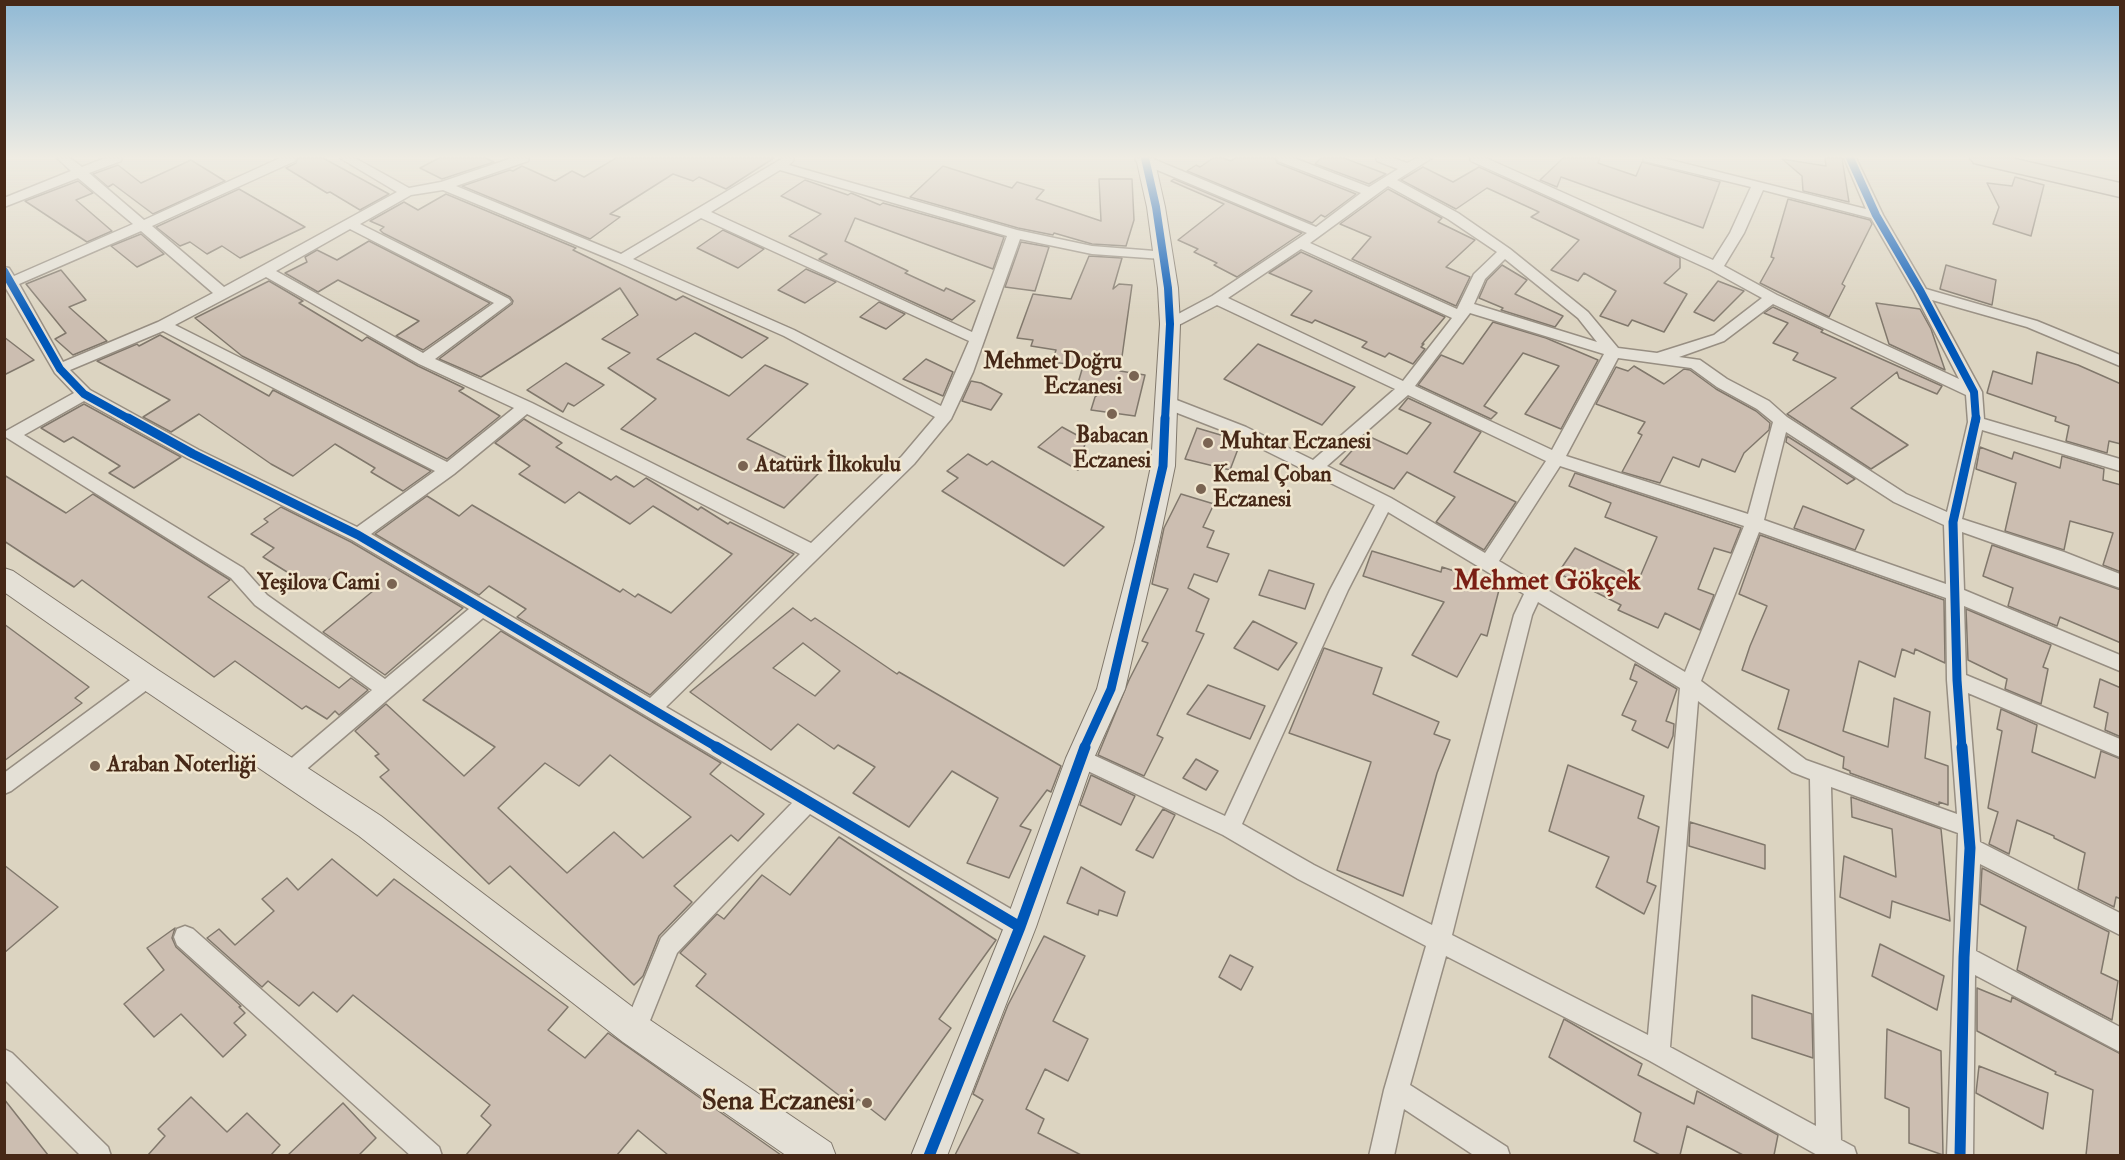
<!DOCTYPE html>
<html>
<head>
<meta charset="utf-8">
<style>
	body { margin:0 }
	#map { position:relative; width:2125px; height:1160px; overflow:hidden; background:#dcd4c1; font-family:"IM FELL Double Pica",serif }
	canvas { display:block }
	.frame { position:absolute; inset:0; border:6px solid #462817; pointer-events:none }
</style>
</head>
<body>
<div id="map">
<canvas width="2125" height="1160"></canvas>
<div class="frame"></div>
</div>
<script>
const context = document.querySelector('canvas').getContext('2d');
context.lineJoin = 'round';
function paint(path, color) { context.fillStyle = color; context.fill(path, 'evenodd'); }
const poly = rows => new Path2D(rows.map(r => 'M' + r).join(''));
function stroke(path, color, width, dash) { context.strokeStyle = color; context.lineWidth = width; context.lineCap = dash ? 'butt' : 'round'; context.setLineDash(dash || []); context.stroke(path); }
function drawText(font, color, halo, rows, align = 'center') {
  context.font = font + ' "IM FELL Double Pica",serif'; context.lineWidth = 5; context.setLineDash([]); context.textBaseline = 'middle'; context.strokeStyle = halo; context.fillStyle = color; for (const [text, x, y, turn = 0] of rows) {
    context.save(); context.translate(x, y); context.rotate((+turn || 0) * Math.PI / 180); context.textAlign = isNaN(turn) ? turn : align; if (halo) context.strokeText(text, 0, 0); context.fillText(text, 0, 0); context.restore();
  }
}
const building = poly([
	[298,158,323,158,389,194,360,210,330,192,327,193,286,168,296,163,298,158],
	[439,158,486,158,494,162,442,179,420,168,439,158],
	[616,158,774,158,726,189,699,177,693,181,673,174,610,214,620,217,590,239,462,186,510,170,513,171,522,166,555,181,572,171,584,177,616,158],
	[1213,158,1223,158,1231,161,1235,158,1275,158,1277,163,1356,194,1325,217,1321,215,1312,223,1187,171,1196,165,1200,167,1213,158],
	[1321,158,1344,158,1386,174,1369,184,1315,164,1321,158],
	[1563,158,1600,158,1598,163,1636,176,1642,162,1720,182,1703,228,1561,177,1557,187,1540,180,1563,158],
	[1825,158,1842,158,1849,202,1803,191,1802,176,1782,159,1826,166,1825,158],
	[191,160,225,181,153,214,113,184,108,187,93,174,118,165,141,183,191,160],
	[943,166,1012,188,1017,182,1044,190,1036,199,1101,221,1099,179,1132,179,1134,220,1126,246,1092,244,1054,233,1053,235,1018,228,910,197,943,166],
	[1423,167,1453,182,1479,167,1680,258,1680,268,1664,283,1687,294,1664,332,1632,320,1628,326,1600,316,1616,291,1584,273,1578,281,1551,270,1579,240,1531,217,1539,212,1487,188,1456,209,1401,180,1423,167],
	[2015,177,2044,185,2031,236,1993,224,1999,207,1987,183,2012,186,2015,177],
	[1174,179,1302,233,1237,277,1214,265,1217,263,1194,252,1198,249,1178,240,1224,204,1171,181,1174,179],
	[805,180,848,195,851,193,880,205,883,203,1004,237,993,269,855,218,845,241,908,271,905,273,944,291,946,288,975,301,952,320,819,259,827,254,789,236,821,214,781,196,805,180],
	[78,181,93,193,76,200,112,231,87,242,25,201,78,181],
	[239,189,305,227,240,258,222,246,207,254,190,242,180,246,156,227,239,189],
	[1388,189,1442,218,1438,222,1475,240,1446,267,1470,277,1456,306,1352,259,1371,237,1340,224,1388,189],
	[446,194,576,248,573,250,676,300,683,296,768,338,742,358,695,333,657,359,729,396,765,365,808,384,747,439,819,473,784,508,621,429,656,399,608,368,630,353,602,339,638,315,620,288,481,377,439,359,512,304,513,301,510,297,383,233,380,230,384,227,370,221,404,202,418,210,446,194],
	[1788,199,1870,220,1872,224,1842,284,1845,286,1829,317,1760,283,1774,258,1771,257,1788,199],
	[723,230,764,249,738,268,697,248,723,230],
	[141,234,164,254,137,267,111,246,141,234],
	[369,241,490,303,423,350,396,336,419,321,338,280,318,292,285,273,307,262,305,257,317,250,337,260,369,241],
	[1021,242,1049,247,1035,291,1005,287,1021,242],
	[1301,252,1445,317,1422,344,1424,344,1421,347,1425,349,1413,364,1389,353,1385,357,1362,347,1367,342,1315,320,1312,323,1291,315,1312,291,1269,273,1301,252],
	[1089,256,1122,258,1113,289,1119,284,1132,285,1120,371,1145,375,1135,416,1091,410,1095,397,1099,394,1076,390,1083,366,1052,362,1056,350,1031,346,1033,340,1017,338,1033,294,1071,299,1089,256],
	[1502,265,1527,280,1515,294,1563,316,1555,327,1501,310,1503,308,1479,298,1487,280,1502,265],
	[1946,265,1996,280,1992,305,1940,289,1946,265],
	[806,269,836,282,805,303,778,290,806,269],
	[61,270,86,300,69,307,107,341,73,355,55,339,66,333,26,284,61,270],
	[269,281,303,301,299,303,362,341,367,337,418,366,464,388,459,391,500,416,447,459,242,356,195,318,269,281],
	[1718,281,1744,291,1714,321,1694,312,1718,281],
	[879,302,905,314,886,329,860,317,879,302],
	[1876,303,1920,309,1931,329,1945,370,1889,344,1876,303],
	[1773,307,1823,330,1821,332,1942,386,1937,394,1899,378,1897,372,1851,408,1908,445,1871,469,1787,414,1836,378,1793,360,1798,353,1773,343,1788,323,1764,313,1773,307],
	[1493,322,1546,338,1598,360,1561,429,1525,414,1559,366,1523,353,1484,406,1497,413,1491,419,1418,385,1441,355,1463,364,1493,322],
	[160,335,269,396,273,390,431,471,403,491,371,472,375,468,335,444,293,476,271,464,199,414,171,432,143,417,170,400,97,361,137,344,139,346,160,335],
	[4,337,34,360,4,375,4,337],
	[1258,344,1267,348,1355,387,1322,425,1224,379,1258,344],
	[2037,352,2078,365,2121,384,2121,444,2109,441,2107,453,2066,441,2069,426,2055,421,2056,417,1987,393,1993,371,2032,384,2037,352],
	[926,359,953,372,943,396,903,379,926,359],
	[566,363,604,385,574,406,568,403,563,412,527,390,566,363],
	[1634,366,1664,384,1684,369,1690,370,1716,389,1756,411,1770,423,1769,430,1744,453,1735,472,1702,459,1699,467,1673,457,1660,483,1622,472,1642,435,1638,433,1645,422,1596,404,1616,367,1628,371,1634,366],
	[971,381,981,383,1002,394,991,410,962,401,971,381],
	[1408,398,1481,432,1454,472,1516,502,1484,550,1436,522,1455,497,1407,472,1394,489,1340,464,1366,435,1407,454,1431,423,1399,409,1408,398],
	[84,404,181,457,134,488,109,473,120,466,73,437,64,442,41,428,84,404],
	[524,419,562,443,556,447,611,480,616,476,634,487,646,478,698,510,701,507,728,524,730,522,794,554,650,695,517,617,526,609,489,586,479,595,375,534,427,496,459,516,472,505,620,592,623,589,635,597,638,594,671,613,732,554,653,506,630,524,579,492,565,503,519,474,530,466,495,443,524,419],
	[1062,427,1086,440,1078,470,1038,447,1062,427],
	[1197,428,1241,441,1230,470,1185,459,1197,428],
	[1787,436,1855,479,1847,484,1786,442,1787,436],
	[1980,447,2012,459,2014,452,2060,468,2062,456,2104,469,2103,480,2121,485,2121,572,2103,565,2113,533,2070,521,2064,550,2005,531,2016,483,1976,469,1980,447],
	[968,454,987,465,992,461,1104,527,1064,566,942,491,958,478,947,471,968,454],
	[1575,473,1741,528,1731,553,1714,548,1698,589,1714,595,1700,630,1665,613,1658,628,1618,610,1621,605,1558,573,1575,548,1639,579,1657,537,1605,517,1611,503,1569,486,1575,473],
	[4,475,66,513,93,494,230,580,208,597,339,688,351,678,368,690,339,715,335,711,327,719,306,706,302,709,235,661,214,677,82,580,74,587,4,541,4,475],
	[1181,494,1214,504,1203,527,1214,531,1207,547,1229,554,1217,582,1194,574,1188,588,1209,599,1196,631,1204,634,1157,735,1163,738,1144,776,1098,755,1129,680,1148,643,1142,641,1168,589,1152,584,1164,528,1181,494],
	[1803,506,1864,530,1855,550,1794,528,1803,506],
	[281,507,351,542,463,608,385,675,323,632,373,591,340,571,316,590,263,557,274,548,251,534,268,522,264,519,281,507],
	[1760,535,1944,600,1945,663,1915,649,1914,654,1902,649,1895,677,1859,661,1843,731,1888,747,1894,698,1930,712,1925,758,1948,766,1948,805,1939,802,1939,805,1850,773,1850,771,1843,768,1844,757,1778,729,1789,690,1742,670,1750,646,1767,606,1739,594,1760,535],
	[1992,545,2121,590,2121,643,2060,617,2057,626,2008,606,2013,588,1983,576,1992,545],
	[1372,551,1441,572,1442,567,1500,586,1487,636,1481,634,1457,677,1412,655,1444,602,1363,576,1372,551],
	[1269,570,1314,584,1305,609,1259,595,1269,570],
	[793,608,811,621,815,618,897,674,899,672,1061,766,1051,792,1047,790,1020,826,1031,830,1009,878,967,863,998,798,952,771,909,827,853,793,875,767,838,745,834,749,798,724,771,750,690,692,793,608],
	[803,643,840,671,815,696,773,668,803,643],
	[1966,609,2051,645,2043,667,2048,669,2041,704,2005,689,2007,679,1968,660,1966,609],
	[1253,621,1297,643,1278,670,1234,648,1253,621],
	[4,624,89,687,75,698,82,703,4,761,4,624],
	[501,631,721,763,710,774,764,814,738,841,731,835,674,886,692,902,659,936,643,976,634,985,510,866,489,884,380,777,389,770,375,756,379,754,355,731,386,704,464,776,495,747,423,700,501,631],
	[610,755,691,817,643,858,614,832,567,873,498,808,545,763,579,786,610,755],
	[1324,648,1382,668,1373,694,1439,722,1434,734,1450,740,1437,773,1403,896,1337,870,1371,762,1289,733,1324,648],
	[1635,664,1677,689,1666,721,1674,724,1673,736,1668,748,1632,730,1636,721,1622,715,1637,682,1630,679,1635,664],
	[2100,679,2121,688,2121,737,2105,730,2108,713,2094,707,2100,679],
	[1208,685,1265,706,1250,739,1187,714,1208,685],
	[2001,709,2037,725,2032,752,2095,778,2101,751,2121,759,2121,899,2116,897,2114,907,2078,889,2085,853,2054,838,2054,836,2017,820,2009,854,1989,844,1998,812,1988,808,2002,731,1997,729,2001,709],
	[1196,759,1218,771,1206,790,1183,778,1196,759],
	[1568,765,1644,796,1638,818,1659,827,1647,882,1656,886,1644,914,1596,887,1609,857,1549,831,1568,765],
	[1091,775,1135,796,1121,825,1080,805,1091,775],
	[1851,797,1941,829,1950,921,1892,901,1890,918,1840,897,1844,856,1896,877,1892,829,1852,817,1851,797],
	[1163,809,1175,815,1153,858,1136,850,1163,809],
	[1690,822,1765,845,1765,869,1689,846,1690,822],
	[839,837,996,940,939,1019,951,1028,885,1120,858,1099,853,1106,696,986,706,974,680,953,717,914,724,919,762,875,790,895,839,837],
	[332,859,377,896,394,879,568,1007,548,1030,585,1058,608,1033,781,1155,668,1155,638,1130,617,1155,466,1155,491,1125,481,1116,490,1105,353,995,337,1012,313,992,299,1006,268,981,262,987,207,938,219,929,235,945,274,911,262,899,287,878,298,890,332,859],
	[4,865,58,907,4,953,4,865],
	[1081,867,1125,892,1117,916,1099,910,1098,915,1067,903,1081,867],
	[1982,868,2109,932,2101,973,2118,981,2112,1020,2017,970,2026,927,1980,904,1982,868],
	[175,928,172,938,176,947,241,1006,239,1007,245,1013,234,1023,246,1035,223,1057,181,1014,154,1037,124,1004,164,970,147,948,175,928],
	[1044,936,1085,956,1053,1021,1088,1039,1068,1081,1045,1069,1026,1109,1044,1119,1038,1133,1081,1155,955,1155,983,1100,973,1094,1008,1005,1044,936],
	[1880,944,1944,976,1937,1010,1872,976,1880,944],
	[1230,955,1253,967,1241,990,1219,977,1230,955],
	[1977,988,2011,1002,2012,997,2121,1054,2121,1155,2086,1155,2093,1090,2055,1074,2056,1072,1977,1031,1977,988],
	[1752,995,1812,1014,1813,1058,1752,1038,1752,995],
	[1564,1019,1642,1064,1638,1075,1694,1104,1697,1091,1778,1135,1774,1155,1743,1155,1687,1126,1680,1155,1660,1155,1634,1141,1641,1113,1549,1057,1564,1019],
	[1887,1029,1941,1051,1943,1155,1909,1143,1909,1108,1885,1098,1887,1029],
	[1979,1066,2048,1093,2043,1129,1976,1093,1979,1066],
	[191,1097,227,1132,247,1113,280,1145,271,1155,148,1155,165,1136,158,1129,191,1097],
	[4,1099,48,1155,4,1155,4,1099],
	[343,1103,376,1138,359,1155,288,1155,343,1103]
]);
paint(building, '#ccbeb1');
stroke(building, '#81786c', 1.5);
const street = poly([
	[57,158,70,158,82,167,105,158,122,158,121,161,89,173,144,220,280,158,296,158,295,161,152,226,224,287,397,192,340,158,355,158,409,188,441,182,512,158,529,158,528,161,456,186,621,254,783,158,793,158,794,160,789,165,1017,230,1092,246,1167,252,1169,255,1162,259,1092,254,1020,239,973,372,951,419,914,464,666,707,1028,919,1031,927,1028,935,1020,938,1012,935,810,814,677,953,643,1038,635,1042,627,1038,623,1030,661,938,792,803,483,618,295,779,288,782,281,779,278,773,281,767,372,690,255,605,231,578,4,436,6,431,74,393,55,373,4,285,4,267,9,268,14,276,133,224,78,178,4,207,4,198,71,171,57,158],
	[780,170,1007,236,972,332,711,212,780,170],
	[443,190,617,262,784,336,935,417,902,456,811,543,532,403,435,359,511,302,509,299,360,224,411,195,443,190],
	[701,218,969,341,941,406,794,330,633,259,701,218],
	[350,229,494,303,423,353,276,271,350,229],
	[141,231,213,293,158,322,63,362,19,284,141,231],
	[266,277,419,364,514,408,447,462,175,325,266,277],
	[163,331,435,471,357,527,199,450,90,390,70,370,163,331],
	[84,401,187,458,352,540,469,609,385,679,267,595,243,568,24,435,84,401],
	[527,414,800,554,650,698,371,534,454,474,527,414],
	[1135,158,1151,158,1316,227,1361,193,1278,161,1277,158,1294,158,1369,187,1398,169,1377,161,1376,158,1393,158,1407,163,1417,158,1432,158,1397,180,1458,213,1510,249,1588,312,1618,348,1657,353,1714,335,1762,298,1711,270,1471,161,1470,158,1486,158,1713,260,1730,233,1751,187,1644,161,1643,158,1663,158,1866,209,1844,158,1856,158,1883,215,1926,289,2037,321,2120,355,2120,366,2027,327,1932,300,1982,392,1984,419,2120,459,2120,471,1982,430,1962,519,2064,552,2120,574,2120,588,1962,532,1964,590,2120,655,2120,671,1964,606,1966,675,2120,739,2120,757,1968,693,1980,842,2120,913,2120,935,1980,864,1976,951,2120,1027,2120,1052,1975,975,1973,1156,1947,1156,1958,833,1831,787,1841,1140,1854,1147,1857,1156,1819,1156,1650,1061,1446,956,1410,1085,1507,1147,1510,1156,1475,1156,1404,1109,1394,1156,1369,1156,1384,1090,1426,946,1298,879,1223,835,1073,764,1070,758,1073,752,1080,749,1087,752,1225,816,1330,590,1375,505,1234,435,1162,407,1160,403,1162,399,1174,399,1246,427,1313,460,1395,389,1217,305,1175,327,1165,327,1163,324,1165,321,1212,296,1307,233,1136,161,1135,158],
	[1388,186,1448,219,1497,252,1474,274,1457,309,1310,243,1388,186],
	[1763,190,1871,218,1914,292,1959,379,1777,295,1724,266,1744,233,1763,190],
	[1301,249,1452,318,1403,381,1228,298,1301,249],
	[1505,259,1578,318,1597,342,1474,304,1485,279,1505,259],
	[1773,304,1966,395,1968,422,1947,512,1906,494,1787,417,1769,401,1727,379,1700,360,1679,357,1724,341,1773,304],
	[1470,313,1604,354,1552,450,1415,386,1470,313],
	[1618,358,1691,368,1717,387,1757,409,1773,422,1748,514,1566,456,1618,358],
	[1408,395,1546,461,1485,553,1391,498,1327,466,1408,395],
	[1786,432,1894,502,1944,525,1946,584,1764,520,1786,432],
	[1560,466,1744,526,1685,672,1499,561,1560,466],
	[1388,512,1524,594,1514,615,1432,925,1314,865,1242,824,1348,590,1388,512],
	[1759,532,1946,598,1947,680,1957,814,1806,760,1701,681,1759,532],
	[1538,602,1680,688,1648,1035,1452,935,1532,615,1538,602],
	[1698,701,1792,772,1810,779,1816,1126,1670,1047,1698,701],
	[148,670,155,672,158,678,155,684,11,791,4,794,4,773,141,672,148,670],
	[185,926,193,929,439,1147,442,1156,411,1156,177,945,174,937,177,929,185,926],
	[4,1049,12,1053,108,1147,111,1156,81,1156,4,1079,4,1049]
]);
const secondary = poly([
	[1136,158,1154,158,1165,207,1178,288,1180,324,1175,466,1159,542,1125,689,1094,758,1036,927,947,1156,911,1156,1004,927,1066,758,1097,689,1135,542,1151,466,1160,324,1158,288,1147,207,1136,158],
	[4,568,13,571,158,670,381,816,647,1018,831,1143,836,1156,787,1156,623,1042,359,836,138,686,4,592,4,568]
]);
const highway = poly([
	[1970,158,2011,158,2120,183,2120,197,1974,163,1970,158]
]);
stroke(street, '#978e82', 3);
stroke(secondary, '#81786c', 2);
stroke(highway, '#81786c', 3);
paint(street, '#e4e0d6');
paint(secondary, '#e4e0d6');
paint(highway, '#d8d0c1');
stroke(poly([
	[1145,158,1156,207,1168,288,1170,324,1165,420],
	[1850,158,1876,215,1921,292,1974,392,1976,420],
	[4,271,60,369,84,394,131,420]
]), '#0057b8', 8);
stroke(poly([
	[128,418,193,454,358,535,718,748],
	[1084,748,1111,689,1163,466,1165,418],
	[1962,748,1957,680,1953,522,1976,418]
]), '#0057b8', 9);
stroke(poly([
	[716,747,1020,927],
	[929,1156,1020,927,1085,747],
	[1960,1156,1964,957,1970,848,1962,747]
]), '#0057b8', 11);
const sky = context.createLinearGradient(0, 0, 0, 320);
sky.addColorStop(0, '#90b9d5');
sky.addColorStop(0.49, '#efece3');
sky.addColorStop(1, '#efece300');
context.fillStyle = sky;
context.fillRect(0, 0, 2125, 320);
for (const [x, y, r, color] of [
	[1134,376,6,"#7a6452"],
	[1112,414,6,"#7a6452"],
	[1208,443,6,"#7a6452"],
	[743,466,6,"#7a6452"],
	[1201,489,6,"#7a6452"],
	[392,584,6,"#7a6452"],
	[95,766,6,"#7a6452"],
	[867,1103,6,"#7a6452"]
]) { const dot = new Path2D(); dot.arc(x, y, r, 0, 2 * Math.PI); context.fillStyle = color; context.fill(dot); stroke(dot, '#f0e6cf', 2); }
drawText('bold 22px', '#462817', '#f0e6cf', [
	["Mehmet Doğru",1122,363,"right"],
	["Eczanesi",1122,388,"right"],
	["Babacan",1112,437,"center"],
	["Eczanesi",1112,462,"center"],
	["Muhtar Eczanesi",1220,443],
	["Atatürk İlkokulu",755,466],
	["Kemal Çoban",1213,476],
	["Eczanesi",1213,501],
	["Yeşilova Cami",380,584,"right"],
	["Araban Noterliği",107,766]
], 'left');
drawText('bold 27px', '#462817', '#f0e6cf', [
	["Sena Eczanesi",855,1103]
], 'right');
drawText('bold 28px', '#7a1f14', '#f0e6cf', [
	["Mehmet Gökçek",1547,583]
]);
</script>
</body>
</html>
